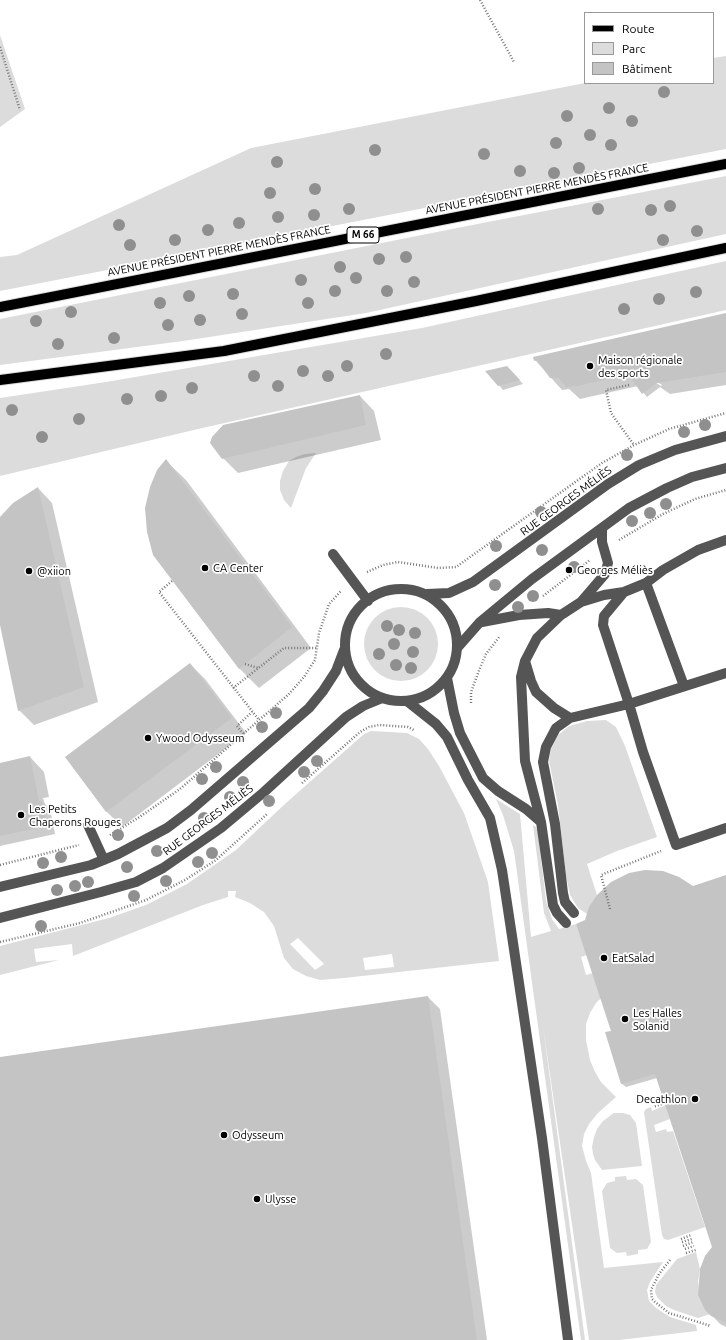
<!DOCTYPE html>
<html>
<head>
<meta charset="utf-8">
<style>
	body { margin:0 }
	#map { position:relative; width:726px; height:1340px; overflow:hidden; background:#fff; font-family:Ubuntu,sans-serif }
	canvas { display:block }
	.legend { position:absolute; left:584px; top:12px; width:130px; height:72px; box-sizing:border-box; background:#fff; border:1px solid #999; margin:0; padding:5px 7px; list-style:none; font-size:12px; color:#000 }
	.legend li { display:flex; align-items:center; gap:8px; height:20px }
	.legend b { width:20px; border:1px solid #999 }
</style>
</head>
<body>
<div id="map">
<canvas width="726" height="1340"></canvas>
<ul class="legend">
<li><b style="height:5px;background:#000"></b>Route</li>
<li><b style="height:11px;background:#dcdcdc"></b>Parc</li>
<li><b style="height:11px;background:#c4c4c4"></b>Bâtiment</li>
</ul>
</div>
<script>
const context = document.querySelector('canvas').getContext('2d');
context.lineJoin = 'round';
function paint(path, color) { context.fillStyle = color; context.fill(path, 'evenodd'); }
const poly = rows => new Path2D(rows.map(r => 'M' + r).join(''));
function stroke(path, color, width, dash) { context.strokeStyle = color; context.lineWidth = width; context.lineCap = dash ? 'butt' : 'round'; context.setLineDash(dash || []); context.stroke(path); }
function drawText(font, color, halo, rows, align = 'center') {
  context.font = font + ' Ubuntu,sans-serif'; context.lineWidth = 3.5; context.setLineDash([]); context.textBaseline = 'middle'; context.strokeStyle = halo; context.fillStyle = color; for (const [text, x, y, turn = 0] of rows) {
    context.save(); context.translate(x, y); context.rotate((+turn || 0) * Math.PI / 180); context.textAlign = isNaN(turn) ? turn : align; if (halo) context.strokeText(text, 0, 0); context.fillText(text, 0, 0); context.restore();
  }
}
paint(poly([
	[0,35,25,109,0,127],
	[726,56,726,149,0,291,0,257,17,255,251,148,585,83,713,83,713,58],
	[726,176,726,234,366,313,183,341,0,365,0,319,462,227],
	[726,261,726,310,198,429,0,476,0,398,106,382,422,328],
	[316,453,306,468,291,508,284,500,280,490,280,481,283,471,289,461,296,457,305,454],
	'364 644a37 37 0 1 1 74 0a37 37 0 1 1-74 0Z',
	[606,720,616,727,625,746,657,837,617,851,587,864,597,895,587,914,578,908,570,895,566,876,558,805,549,761,551,749,558,735,569,726,587,721],
	[371,731,407,733,419,739,428,749,439,766,464,813,488,882,499,961,344,978,320,980,306,976,293,969,284,958,274,926,264,912,250,903,235,897,236,891,228,891,228,897,203,905,73,956,72,944,34,949,36,962,59,960,0,975,0,946,109,918,146,905,187,884,236,850,286,803,364,734],
	[298,938,324,964,315,970,290,944],
	[392,954,394,967,365,970,363,958],
	[496,799,520,814,531,937,551,931,544,913,533,825,536,827,538,833,546,901,552,919,559,929,576,924,587,955,581,957,586,975,593,973,601,998,596,1003,590,1013,586,1024,586,1040,590,1060,595,1072,601,1082,616,1097,598,1113,589,1124,584,1134,582,1146,586,1161,591,1173,604,1268,663,1262,650,1282,647,1290,649,1301,656,1308,670,1317,696,1325,697,1331,619,1340,589,1340,543,1027,585,1340,581,1340,514,851,503,815],
	[666,1105,670,1119,654,1125,656,1132,666,1129,667,1132,673,1131,705,1227,668,1240,664,1239,662,1235,644,1112,646,1109,651,1107,652,1111],
	[614,1113,623,1113,630,1115,636,1123,642,1166,602,1170,595,1160,593,1154,592,1147,594,1137,597,1129,603,1121],
	[626,1176,627,1180,636,1179,643,1185,651,1242,647,1249,638,1250,638,1254,627,1256,626,1252,617,1253,610,1248,602,1191,607,1183,615,1181,615,1177],
	[696,1252,700,1269,698,1281,700,1298,710,1314,698,1318,674,1310,666,1306,657,1297,655,1292,656,1285,677,1259]
]), '#dcdcdc');
paint(poly([
	[726,314,726,385,670,394,660,387,647,397,638,386,580,399,569,389,562,390,535,360],
	[650,377,662,385,661,386,650,379],
	[487,371,511,371,523,384,503,390],
	[360,396,374,411,381,440,238,473,223,458],
	[166,461,186,480,311,648,259,688,239,668],
	[38,488,52,503,98,702,34,725,19,710,0,618,0,518],
	[190,664,205,679,246,733,122,827,107,812,66,757],
	[30,757,44,772,49,797,43,798,45,804,50,809,55,834,0,846,0,764],
	[726,876,726,1327,720,1324,706,1309,713,1247,657,1078,626,1087,622,1084,612,1032,693,887],
	[428,997,440,1009,487,1340,0,1340,0,1058]
]), '#0003');
paint(poly([
	[726,313,726,372,657,383,642,394,628,374,578,386,566,387,559,378,550,378,537,360,534,361,533,357],
	[507,366,520,380,498,386,485,371],
	[360,395,366,425,222,459,210,443,212,437,223,425],
	[166,459,292,627,239,669,153,555,147,532,145,508,150,487,157,470],
	[38,487,84,687,18,711,0,625,0,517,13,503],
	[190,663,232,718,106,812,65,757],
	[30,756,39,801,42,801,48,826,0,836,0,763],
	[645,870,663,871,679,877,693,886,726,875,726,1323,711,1316,705,1310,698,1295,700,1269,705,1256,712,1247,655,1074,621,1084,605,1032,611,1031,576,924,585,920,589,907,597,895,611,882,629,873],
	[428,996,477,1340,0,1340,0,1057]
]), '#c4c4c4');
const major = poly([
	[0,307,726,164],
	[0,380,224,351,476,301,726,248]
]);
stroke(major, '#dbdbdb', 12);
stroke(poly([
	[480,0,514,62],
	[0,47,20,110],
	[629,385,606,390,611,413,634,445],
	[619,540,663,514,695,499,726,490],
	[367,572,383,565,398,562,438,568,456,567,602,463,634,445,669,429,726,413],
	[172,581,159,592,259,720],
	[543,596,590,560],
	[245,664,258,668],
	[233,688,284,648,317,648],
	[471,703,471,692,480,668,486,654,500,636],
	[243,734,237,726,252,712],
	[302,783,360,732,369,727,379,725,408,727,414,730],
	[110,835,138,818,180,789,289,694,304,677,315,660,319,633,329,604,341,591],
	[0,865,79,845],
	[610,909,601,875,661,851],
	[0,942,80,923,146,900,185,880,216,860,267,814],
	[649,1102,659,1098,662,1104,653,1107],
	[681,1239,691,1235],
	[682,1242,692,1239],
	[683,1246,693,1242],
	[685,1249,694,1246],
	[686,1253,696,1250],
	[670,1260,659,1274,651,1290,652,1299,655,1302,669,1313,711,1326]
]), '#777', 2.5, [1, 2]);
stroke(poly([
	[333,554,368,601],
	[646,583,684,686],
	'345 645a56 56 0 1 1 112 0a56 56 0 1 1-112 0Z',
	[427,594,449,593,473,582,608,484,639,465,675,450,726,436],
	[581,602,604,595,624,592,646,583,663,570,698,550,726,540],
	[482,622,519,615,548,613,561,615],
	[458,647,480,622,532,579,629,508,667,488,692,477,726,468],
	[525,661,531,681,536,692,554,708,570,718],
	[726,673,629,704,643,752,676,845,726,828],
	[447,678,454,713,460,733,483,778,498,791,526,809,541,822,553,905,557,913,566,923],
	[407,701,436,724,447,737,468,780,490,818,502,870,512,936,542,1138,568,1340],
	[541,822,525,761,521,677,525,661,537,638,561,615,581,602,605,574,608,563,602,542,602,529],
	[88,825,104,860],
	[0,887,91,865,118,854,167,828,191,810,309,708,323,691,336,671,344,650],
	[574,913,565,902,563,893,555,824,543,762,546,747,556,728,570,718,629,704,603,625,604,616,624,592],
	[0,918,101,892,136,882,163,868,221,828,264,792,346,717,363,706,380,699]
]), '#555', 10);
stroke(major, '#000', 10);
context.fillStyle = '#8f8f8f';
for (const [x, y] of [
	[664,92],
	[609,108],
	[567,116],
	[632,121],
	[590,135],
	[556,143],
	[611,145],
	[375,150],
	[484,154],
	[277,162],
	[579,168],
	[520,171],
	[554,173],
	[315,189],
	[270,193],
	[670,206],
	[349,209],
	[598,209],
	[651,210],
	[314,215],
	[278,217],
	[239,223],
	[119,225],
	[208,230],
	[697,231],
	[175,240],
	[663,240],
	[130,245],
	[406,257],
	[379,259],
	[340,267],
	[356,278],
	[301,280],
	[414,282],
	[335,291],
	[387,291],
	[696,292],
	[233,294],
	[189,296],
	[659,299],
	[160,303],
	[308,303],
	[624,309],
	[71,312],
	[242,314],
	[200,320],
	[36,321],
	[168,325],
	[114,338],
	[58,344],
	[386,354],
	[347,366],
	[303,371],
	[254,376],
	[328,376],
	[278,386],
	[192,388],
	[161,396],
	[127,399],
	[12,410],
	[79,419],
	[705,425],
	[684,432],
	[42,437],
	[627,455],
	[666,504],
	[541,512],
	[650,513],
	[632,521],
	[496,546],
	[542,550],
	[574,567],
	[495,585],
	[533,596],
	[518,607],
	[387,626],
	[399,630],
	[415,633],
	[394,644],
	[413,652],
	[379,654],
	[396,665],
	[411,668],
	[276,713],
	[262,727],
	[317,761],
	[216,767],
	[304,772],
	[202,779],
	[243,782],
	[230,797],
	[269,801],
	[204,818],
	[118,835],
	[157,851],
	[212,853],
	[61,857],
	[198,862],
	[43,863],
	[127,867],
	[166,881],
	[88,882],
	[75,886],
	[57,890],
	[134,896],
	[41,926]
]) { context.beginPath(); context.arc(x, y, 6, 0, 2 * Math.PI); context.fill(); }
for (const [x, y, r, color] of [
	[590,366,4,"#000"],
	[205,568,4,"#000"],
	[569,570,4,"#000"],
	[29,571,4,"#000"],
	[148,738,4,"#000"],
	[21,815,4,"#000"],
	[604,958,4,"#000"],
	[625,1019,4,"#000"],
	[695,1099,4,"#000"],
	[224,1135,4,"#000"],
	[257,1199,4,"#000"]
]) { const dot = new Path2D(); dot.arc(x, y, r, 0, 2 * Math.PI); context.fillStyle = color; context.fill(dot); stroke(dot, '#fff', 1.5); }
for (const [x, y, w] of [
	[363,235,32]
]) { const box = new Path2D(); box.roundRect(x - w / 2, y - 8, w, 16, 3); context.fillStyle = '#fff'; context.fill(box); stroke(box, '#000', 1); }
drawText('bold 10px', '#000', null, [
	["M 66",363,235]
]);
drawText('11px', '#000', '#fff', [
	["AVENUE PRÉSIDENT PIERRE MENDÈS FRANCE",537,189,-11],
	["AVENUE PRÉSIDENT PIERRE MENDÈS FRANCE",219,251,-11],
	["RUE GEORGES MÉLIÈS",566,501,-36],
	["RUE GEORGES MÉLIÈS",208,820,-37]
]);
drawText('11px', '#000', '#fff', [
	["Maison régionale",598,360],
	["des sports",598,373],
	["CA Center",213,568],
	["Georges Méliès",577,570],
	["@xiion",37,571],
	["Ywood Odysseum",156,738],
	["Les Petits",29,809],
	["Chaperons Rouges",29,822],
	["EatSalad",612,958],
	["Les Halles",633,1013],
	["Solanid",633,1026],
	["Decathlon",687,1099,"right"],
	["Odysseum",232,1135],
	["Ulysse",265,1199]
], 'left');
</script>
</body>
</html>
